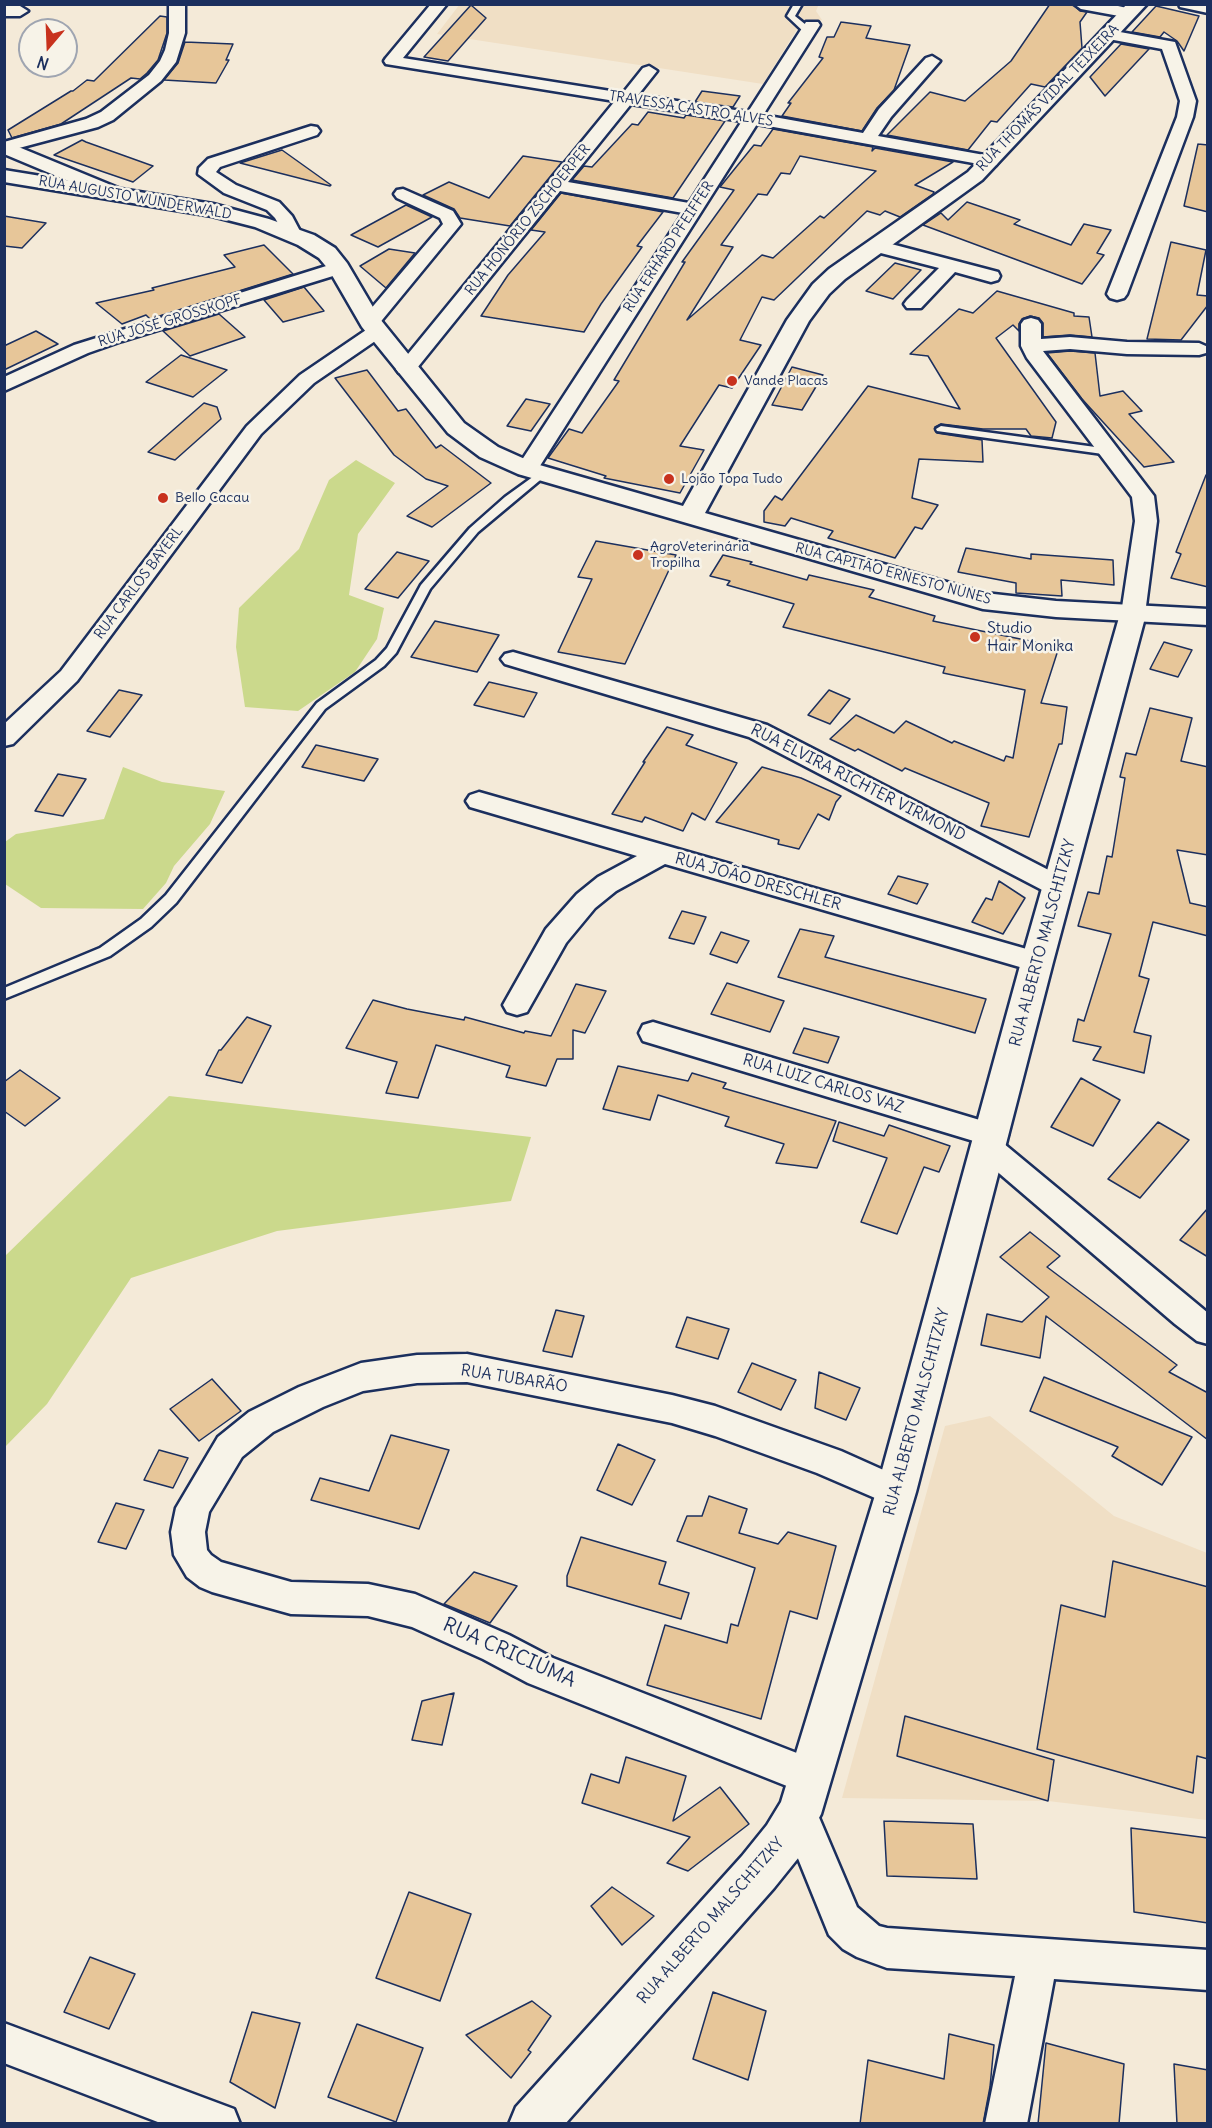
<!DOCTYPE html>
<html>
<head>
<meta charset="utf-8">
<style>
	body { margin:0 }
	#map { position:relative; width:1212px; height:2128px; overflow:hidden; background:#f4ead8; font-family:Delius,sans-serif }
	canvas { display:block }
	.frame { position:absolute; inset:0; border:6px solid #1b2f5e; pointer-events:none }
	.north { position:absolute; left:18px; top:18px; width:60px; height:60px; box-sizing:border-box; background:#f7f3e8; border:2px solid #9fa5b1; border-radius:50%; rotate:199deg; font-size:16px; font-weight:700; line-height:24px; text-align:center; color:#1b2f5e }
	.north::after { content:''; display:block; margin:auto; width:21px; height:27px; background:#c8321e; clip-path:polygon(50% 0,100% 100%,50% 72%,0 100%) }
</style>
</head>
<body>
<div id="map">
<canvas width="1212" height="2128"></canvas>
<div class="frame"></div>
<div class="north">N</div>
</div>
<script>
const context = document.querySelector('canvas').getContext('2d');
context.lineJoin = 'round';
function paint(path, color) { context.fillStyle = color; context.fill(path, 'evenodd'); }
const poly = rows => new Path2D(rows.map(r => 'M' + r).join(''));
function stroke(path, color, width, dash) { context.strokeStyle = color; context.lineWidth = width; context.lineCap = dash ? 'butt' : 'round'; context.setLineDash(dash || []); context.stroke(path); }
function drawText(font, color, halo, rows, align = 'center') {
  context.font = font + ' Delius,sans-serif'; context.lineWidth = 5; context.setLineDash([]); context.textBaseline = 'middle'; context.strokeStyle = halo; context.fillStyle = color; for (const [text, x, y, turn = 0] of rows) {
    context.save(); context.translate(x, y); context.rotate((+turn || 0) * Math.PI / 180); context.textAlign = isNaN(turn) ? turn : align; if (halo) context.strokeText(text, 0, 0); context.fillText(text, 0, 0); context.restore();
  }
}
paint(poly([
	[460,4,819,4,816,11,822,20,802,21,763,84,437,34],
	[990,1416,1114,1516,1207,1553,1207,1820,1048,1801,842,1798,945,1426]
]), '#f0dfc5');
paint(poly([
	[356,460,395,483,358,534,349,595,384,608,377,639,355,672,298,711,245,707,236,647,239,608,299,549,329,480],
	[123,767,162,782,225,791,210,824,174,866,166,883,143,909,41,908,5,884,5,842,16,834,104,819],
	[169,1096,531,1137,511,1201,277,1231,131,1278,47,1404,5,1447,5,1256]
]), '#cbd98c');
const building = poly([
	[1050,4,1072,4,1080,11,1087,12,1080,22,1082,48,1045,87,1031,84,997,122,991,121,968,150,887,135,930,92,965,101,1011,61,1050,4],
	[471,5,486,18,448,61,424,57,471,5],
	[1156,6,1199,16,1184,51,1177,41,1164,32,1160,37,1132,32,1156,6],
	[160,16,167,17,167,33,158,60,147,73,140,79,131,78,61,124,12,138,8,130,71,91,73,91,87,80,94,81,160,16],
	[841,22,871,26,866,38,910,45,894,90,877,108,862,131,782,116,791,103,788,103,823,58,819,57,827,37,834,37,841,22],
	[185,42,233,44,226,60,229,60,216,83,164,80,178,63,185,42],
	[1121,44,1149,49,1105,96,1090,77,1121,44],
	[702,91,740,96,733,107,695,102,702,91],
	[648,112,684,118,686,115,725,121,673,198,572,180,584,166,592,167,632,124,638,125,648,112],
	[773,129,873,147,872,151,875,148,953,162,915,185,934,192,933,194,900,217,885,211,880,215,867,211,774,300,762,297,740,340,761,345,732,388,719,385,680,446,704,450,680,493,604,478,606,476,548,458,569,429,582,433,619,381,614,380,685,262,682,262,734,190,720,187,754,145,761,146,773,129],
	[800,156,876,171,824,218,820,216,773,258,762,255,687,320,733,247,721,245,758,194,767,195,781,173,790,174,800,156],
	[82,140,86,142,153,166,133,182,54,155,82,140],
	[1198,144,1208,145,1208,212,1184,206,1198,144],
	[282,150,331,185,330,186,240,163,282,150],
	[523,156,562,162,510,226,460,218,454,209,423,195,449,182,489,198,523,156],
	[561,193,663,212,637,246,642,247,601,304,584,332,481,316,508,275,545,232,531,230,561,193],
	[967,202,1020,220,1014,224,1071,245,1084,224,1111,230,1097,253,1104,255,1082,284,923,225,941,213,948,220,967,202],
	[406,205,432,217,378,247,351,235,406,205],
	[4,216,46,223,22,248,4,246,4,216],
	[1171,242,1206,250,1197,295,1208,296,1208,305,1181,340,1147,339,1171,242],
	[264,245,293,274,150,319,146,315,122,324,96,303,154,290,152,288,235,267,224,255,264,245],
	[389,249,415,253,386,288,360,266,389,249],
	[895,263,921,270,893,299,866,291,895,263],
	[304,287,324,311,283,322,264,300,304,287],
	[997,291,1074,313,1074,316,1089,317,1092,337,1070,335,1043,337,1043,323,1039,318,1030,316,1022,319,1019,324,1019,331,1013,325,996,338,1056,422,1052,438,1031,436,1026,429,983,429,941,424,935,427,937,433,982,440,983,462,919,459,912,498,938,505,922,529,915,527,895,558,828,538,833,531,791,518,785,526,764,522,764,511,775,496,782,500,868,386,960,409,928,356,910,354,959,309,973,313,997,291],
	[219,314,245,337,190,356,163,331,219,314],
	[36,331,58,344,4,370,4,346,36,331],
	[1070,351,1095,353,1100,396,1123,391,1142,411,1129,414,1174,462,1144,467,1082,399,1047,353,1070,351],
	[181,355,227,370,193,397,146,382,181,355],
	[792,367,823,375,802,410,772,405,792,367],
	[367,370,398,411,406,409,436,448,441,445,491,483,432,527,407,516,448,486,426,479,394,455,335,378,367,370],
	[526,399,550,404,531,431,507,426,526,399],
	[204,403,217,407,221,419,175,460,148,452,204,403],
	[1206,475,1208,475,1208,587,1171,578,1181,554,1176,552,1206,475],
	[596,541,676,555,625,664,558,652,592,579,578,577,596,541],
	[966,548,1031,559,1031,554,1113,560,1114,585,1061,580,1062,596,1016,593,1016,583,958,572,966,548],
	[397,552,429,561,398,598,365,589,397,552],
	[723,555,752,562,750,564,807,580,809,575,874,590,869,597,935,616,933,621,1059,647,1041,703,1067,707,1062,744,1059,744,1029,837,981,826,989,803,905,768,902,771,858,749,855,751,830,739,856,715,894,733,906,721,952,743,954,741,1004,761,1006,756,1013,758,1025,690,943,673,945,667,783,627,794,604,727,585,730,581,710,576,723,555],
	[435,621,499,635,477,672,411,657,435,621],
	[1164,642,1192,650,1178,677,1150,669,1164,642],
	[489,682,537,693,524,717,474,705,489,682],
	[119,690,142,695,110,737,87,731,119,690],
	[829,690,850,699,830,724,808,715,829,690],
	[1150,708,1192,718,1181,761,1208,767,1208,855,1177,850,1190,903,1208,907,1208,936,1153,922,1139,976,1149,979,1134,1032,1151,1036,1144,1073,1093,1060,1101,1047,1073,1041,1078,1019,1084,1021,1111,934,1078,926,1088,892,1099,894,1107,856,1112,857,1125,778,1120,777,1126,753,1136,755,1150,708],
	[667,727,693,735,686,745,737,763,705,820,692,813,683,831,645,817,642,822,612,814,645,762,643,762,667,727],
	[316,745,378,759,364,781,302,767,316,745],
	[762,767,801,778,841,796,836,802,829,820,818,814,799,849,778,844,779,840,716,822,762,767],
	[58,774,86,779,63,816,35,811,58,774],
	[898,876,928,884,917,904,888,894,898,876],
	[999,881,1025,898,1003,934,972,922,986,898,992,900,999,881],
	[682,911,706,917,694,944,669,938,682,911],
	[800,929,834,936,825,957,986,999,975,1033,778,977,800,929],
	[721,932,749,941,737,963,710,954,721,932],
	[727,983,784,1001,770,1032,711,1014,727,983],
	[576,984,606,991,585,1033,573,1030,573,1059,557,1059,546,1086,506,1077,510,1066,436,1045,418,1098,386,1093,397,1062,346,1048,373,1000,407,1009,464,1020,465,1017,524,1033,525,1031,551,1036,576,984],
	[247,1017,271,1026,242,1083,206,1075,219,1050,221,1050,247,1017],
	[804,1028,839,1037,828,1063,793,1053,804,1028],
	[618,1066,688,1081,692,1073,726,1083,723,1088,836,1121,817,1168,776,1163,784,1144,725,1126,729,1117,658,1095,650,1120,603,1109,618,1066],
	[20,1070,60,1098,25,1126,4,1111,4,1082,20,1070],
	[1081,1078,1120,1100,1093,1146,1051,1127,1081,1078],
	[839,1122,884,1136,889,1125,950,1146,939,1172,924,1167,897,1234,861,1222,887,1158,833,1141,839,1122],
	[1158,1122,1189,1140,1140,1198,1108,1179,1158,1122],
	[1208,1208,1208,1257,1180,1240,1208,1208],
	[1030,1232,1060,1256,1047,1267,1177,1365,1169,1372,1208,1393,1208,1440,1046,1316,1040,1358,981,1345,987,1314,1022,1322,1049,1297,1000,1257,1030,1232],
	[556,1310,584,1316,572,1357,543,1351,556,1310],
	[687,1317,729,1329,718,1359,676,1347,687,1317],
	[752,1363,796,1380,781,1410,738,1392,752,1363],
	[819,1372,860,1388,846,1420,815,1408,819,1372],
	[1044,1377,1192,1437,1162,1485,1112,1456,1118,1447,1030,1411,1044,1377],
	[212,1379,241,1411,199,1441,170,1409,212,1379],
	[391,1435,449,1450,419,1529,311,1500,320,1478,369,1491,391,1435],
	[618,1444,655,1460,632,1505,597,1490,618,1444],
	[159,1450,188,1458,173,1488,144,1480,159,1450],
	[709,1496,747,1509,739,1533,778,1544,788,1532,836,1546,817,1619,790,1611,761,1719,647,1685,665,1625,727,1643,731,1624,738,1626,755,1568,677,1541,687,1516,702,1516,709,1496],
	[116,1503,144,1510,126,1549,98,1542,116,1503],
	[581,1537,666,1562,659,1584,689,1593,681,1619,567,1586,567,1576,581,1537],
	[1113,1561,1208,1587,1208,1759,1197,1756,1193,1793,1037,1749,1061,1605,1105,1617,1113,1561],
	[474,1572,517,1586,490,1623,444,1604,474,1572],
	[454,1693,442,1745,412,1740,422,1701,454,1693],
	[905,1716,1054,1760,1048,1801,897,1756,905,1716],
	[626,1757,686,1776,673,1821,720,1787,749,1824,688,1871,667,1863,690,1837,582,1803,591,1774,619,1783,626,1757],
	[884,1821,973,1824,977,1879,887,1876,884,1821],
	[1131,1828,1208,1838,1208,1923,1134,1912,1131,1828],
	[612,1887,654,1916,622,1945,591,1906,612,1887],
	[409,1892,471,1914,440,2001,376,1978,409,1892],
	[90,1957,135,1974,109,2029,64,2012,90,1957],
	[713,1992,766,2011,748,2080,693,2059,713,1992],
	[532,2001,551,2016,528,2050,531,2052,511,2078,466,2035,532,2001],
	[252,2012,300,2023,275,2108,230,2082,252,2012],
	[357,2024,423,2048,396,2122,328,2097,357,2024],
	[949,2034,994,2045,990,2087,983,2124,860,2124,868,2060,944,2079,949,2034],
	[1046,2043,1124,2064,1119,2124,1038,2124,1046,2043],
	[1174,2064,1208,2070,1208,2124,1177,2124,1174,2064]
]);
paint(building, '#e7c699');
stroke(building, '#1b2f5e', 1.5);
const service = poly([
	[794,4,802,4,795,16,811,29,811,33,805,33,787,16,794,4],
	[941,426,1110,449,1116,452,1110,455,937,431,936,429,941,426],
	[541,471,545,472,545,476,478,532,430,589,396,653,384,666,325,709,176,903,151,927,110,956,4,999,4,988,100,948,141,919,166,895,317,703,376,660,387,648,421,585,470,528,505,497,541,471]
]);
const minor = poly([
	[169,4,185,4,185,33,176,62,161,81,113,120,98,127,4,152,4,142,86,119,101,112,149,75,160,61,165,50,169,33,169,4],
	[431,4,447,4,403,58,623,93,643,68,649,66,657,71,638,95,748,112,806,22,818,22,820,25,763,115,863,133,879,109,926,58,932,56,940,61,891,117,878,136,990,156,996,157,999,161,996,165,990,166,757,124,538,469,535,474,527,475,519,474,516,469,683,213,560,191,413,373,399,373,396,369,399,365,615,101,386,64,384,61,386,58,431,4],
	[631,104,742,121,689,203,568,182,631,104],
	[1074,4,1109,4,1136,10,1138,13,1130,18,1081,9,1074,4],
	[1179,4,1208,4,1208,13,1180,7,1179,4],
	[4,6,20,6,28,11,20,16,4,16,4,6],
	[1109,30,1175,42,1196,101,1193,117,1127,294,1124,298,1117,300,1110,298,1107,294,1177,117,1180,101,1162,49,1103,38,1101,35,1103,32,1109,30],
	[311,126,317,127,320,131,317,135,220,167,216,172,236,185,279,202,292,216,301,233,298,237,286,237,275,218,267,210,224,193,198,174,199,168,208,159,311,126],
	[403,189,453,211,461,224,378,325,384,327,387,331,384,335,314,383,261,434,77,681,13,744,4,746,4,724,61,671,247,426,300,375,369,328,363,326,360,322,363,318,443,224,440,218,397,198,394,194,397,190,403,189],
	[876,240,998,272,1000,276,998,280,991,282,955,272,921,308,907,308,904,304,907,300,939,268,869,250,867,246,869,242,876,240],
	[339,262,346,264,348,268,346,272,122,341,88,353,4,391,4,377,74,345,339,262],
	[1031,318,1038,320,1041,324,1041,339,1070,337,1127,342,1199,343,1208,347,1206,353,1199,355,1127,354,1070,349,1043,351,1154,496,1157,521,1145,614,1141,619,1133,621,1125,619,1121,614,1135,521,1132,497,1027,358,1021,346,1021,324,1024,320,1031,318],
	[513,652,767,725,1066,879,1070,886,1066,893,1057,895,1048,893,749,737,505,664,501,659,505,654,513,652],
	[479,792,1037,952,1047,955,1051,962,1047,969,1037,972,665,864,616,891,595,908,566,943,527,1012,517,1015,507,1012,503,1005,546,929,577,894,598,877,637,856,470,807,466,801,470,795,479,792],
	[653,1022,1003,1127,1008,1135,1003,1143,1208,1313,1208,1344,1197,1341,1175,1324,979,1156,974,1148,977,1142,643,1041,639,1033,643,1025,653,1022],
	[467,1354,672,1395,715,1406,841,1451,908,1481,913,1492,908,1503,896,1507,817,1473,715,1436,672,1423,467,1382,417,1383,363,1391,323,1407,273,1432,242,1457,209,1512,205,1532,207,1550,211,1555,221,1562,291,1582,368,1584,415,1594,509,1635,553,1658,825,1764,831,1777,825,1790,812,1796,528,1683,483,1659,412,1627,368,1616,291,1614,212,1592,200,1587,187,1577,174,1555,171,1532,176,1508,218,1437,249,1412,299,1387,361,1363,417,1355,467,1354],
	[799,1795,812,1801,857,1907,879,1926,887,1928,1208,1950,1208,1990,1054,1979,1027,2124,985,2124,1015,1976,887,1968,857,1957,843,1949,829,1935,780,1814,786,1801,799,1795],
	[4,2023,234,2109,240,2124,163,2124,4,2063,4,2023]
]);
const tertiary = poly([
	[4,141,123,190,126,194,123,198,116,200,109,198,4,154,4,141],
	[1133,606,1142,608,1146,614,1053,962,916,1492,821,1814,799,1857,774,1888,565,2124,509,2124,516,2107,742,1856,767,1825,781,1802,876,1492,1021,962,1120,614,1124,608,1133,606]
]);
const secondary = poly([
	[1127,4,1147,4,982,180,845,279,829,294,809,321,705,513,985,593,1056,601,1208,609,1208,625,1056,617,983,609,518,474,480,457,448,433,362,327,329,270,319,258,298,245,255,227,212,216,4,182,4,170,213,204,269,219,314,235,335,248,347,263,380,319,464,423,498,447,536,464,683,506,787,320,813,284,829,269,968,172,1127,4]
]);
stroke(service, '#1b2f5e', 5);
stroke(minor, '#1b2f5e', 5);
stroke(tertiary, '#1b2f5e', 5);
stroke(secondary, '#1b2f5e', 5);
paint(service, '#f7f3e8');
paint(minor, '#f7f3e8');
paint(tertiary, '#f7f3e8');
paint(secondary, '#f7f3e8');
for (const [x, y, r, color] of [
	[732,381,6,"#c8321e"],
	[669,479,6,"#c8321e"],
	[163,498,6,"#c8321e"],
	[638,555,6,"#c8321e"],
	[975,637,6,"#c8321e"]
]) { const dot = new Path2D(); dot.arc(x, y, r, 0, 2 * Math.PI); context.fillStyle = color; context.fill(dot); stroke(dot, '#f7f3e8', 2); }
drawText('14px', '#1b2f5e', '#f7f3e8', [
	["RUA THOMÁS VIDAL TEIXEIRA",1048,98,-46],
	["TRAVESSA CASTRO ALVES",691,109,9],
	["RUA AUGUSTO WUNDERWALD",135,198,10],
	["RUA HONÓRIO ZSCHOERPER",528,220,-51],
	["RUA ERHARD PFEIFFER",669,247,-57],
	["RUA JOSÉ GROSSKOPF",170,321,-17],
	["RUA CAPITÃO ERNESTO NUNES",893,574,15],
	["RUA CARLOS BAYERL",139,583,-53]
]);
drawText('14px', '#1b2f5e', '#f7f3e8', [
	["Vande Placas",744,381],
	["Lojão Topa Tudo",681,479],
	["Bello Cacau",175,498],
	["AgroVeterinária",650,547],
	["Tropilha",650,563]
], 'left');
drawText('16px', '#1b2f5e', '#f7f3e8', [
	["Studio",987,628],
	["Hair Monika",987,646]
], 'left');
drawText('16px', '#1b2f5e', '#f7f3e8', [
	["RUA ELVIRA RICHTER VIRMOND",858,783,27],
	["RUA JOÃO DRESCHLER",758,882,16],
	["RUA ALBERTO MALSCHITZKY",1043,943,-75],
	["RUA LUIZ CARLOS VAZ",823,1084,17],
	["RUA TUBARÃO",514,1379,9],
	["RUA ALBERTO MALSCHITZKY",917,1412,-75],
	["RUA ALBERTO MALSCHITZKY",711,1921,-49]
]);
drawText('20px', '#1b2f5e', '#f7f3e8', [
	["RUA CRICIÚMA",509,1653,24]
]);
</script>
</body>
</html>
